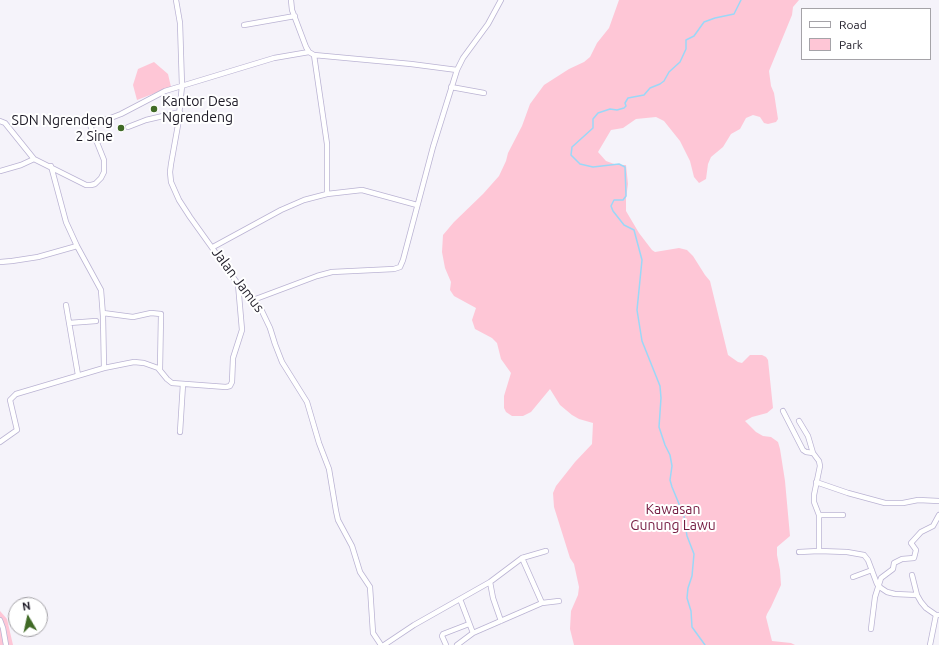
<!DOCTYPE html>
<html>
<head>
<meta charset="utf-8">
<style>
	body { margin:0 }
	#map { position:relative; width:939px; height:645px; overflow:hidden; background:#f5f3fa; font-family:Ubuntu,sans-serif }
	canvas { display:block }
	.legend { position:absolute; left:801px; top:8px; width:130px; height:52px; box-sizing:border-box; background:#fff; border:1px solid #a5a3a8; margin:0; padding:5px 7px; list-style:none; font-size:12px; color:#1d1a26 }
	.legend li { display:flex; align-items:center; gap:8px; height:20px }
	.legend b { width:20px; border:1px solid #a5a3a8 }
	.north { position:absolute; left:8px; top:597px; width:40px; height:40px; box-sizing:border-box; background:#fff; border:1px solid #a5a3a8; border-radius:50%; rotate:351deg; font-size:11px; font-weight:700; line-height:16px; text-align:center; color:#1d1a26 }
	.north::after { content:''; display:block; margin:auto; width:14px; height:18px; background:#406a26; clip-path:polygon(50% 0,100% 100%,50% 72%,0 100%) }
</style>
</head>
<body>
<div id="map">
<canvas width="939" height="645"></canvas>
<ul class="legend">
<li><b style="height:5px;background:#fff"></b>Road</li>
<li><b style="height:11px;background:#fec6d6"></b>Park</li>
</ul>
<div class="north">N</div>
</div>
<script>
const context = document.querySelector('canvas').getContext('2d');
context.lineJoin = 'round';
function paint(path, color) { context.fillStyle = color; context.fill(path, 'evenodd'); }
const poly = rows => new Path2D(rows.map(r => 'M' + r).join(''));
function stroke(path, color, width, dash) { context.strokeStyle = color; context.lineWidth = width; context.lineCap = dash ? 'butt' : 'round'; context.setLineDash(dash || []); context.stroke(path); }
function drawText(font, color, halo, rows, align = 'center') {
  context.font = font + ' Ubuntu,sans-serif'; context.lineWidth = 4; context.setLineDash([]); context.textBaseline = 'middle'; context.strokeStyle = halo; context.fillStyle = color; for (const [text, x, y, turn = 0] of rows) {
    context.save(); context.translate(x, y); context.rotate((+turn || 0) * Math.PI / 180); context.textAlign = isNaN(turn) ? turn : align; if (halo) context.strokeText(text, 0, 0); context.fillText(text, 0, 0); context.restore();
  }
}
paint(poly([
	[619,0,799,0,793,7,792,15,769,71,771,86,774,93,778,119,776,122,768,124,764,123,760,117,753,115,746,118,740,129,731,134,723,147,711,157,708,164,706,179,699,183,694,177,690,161,680,141,664,121,656,117,636,119,623,128,611,130,598,152,606,161,617,165,626,165,628,184,626,198,626,211,639,233,652,250,655,252,679,248,687,250,693,256,705,275,710,281,728,355,738,362,742,363,750,355,762,355,766,357,768,360,773,408,767,413,752,417,745,421,756,432,763,436,771,437,778,442,780,449,785,481,790,536,777,547,777,555,780,570,781,585,771,607,767,614,766,617,772,641,791,643,795,645,574,645,570,629,571,611,578,595,579,587,574,564,570,558,554,507,553,493,556,486,575,462,592,444,593,423,579,419,572,415,560,405,550,389,531,412,523,416,512,416,506,412,504,408,504,396,511,373,501,359,497,343,492,338,475,329,472,320,476,308,454,296,450,290,451,282,445,268,442,252,443,235,454,222,483,194,499,176,506,161,508,153,522,126,530,104,544,85,569,69,584,62,590,57,597,43,609,28],
	[154,62,168,74,171,87,137,100,133,85,138,69],
	[0,611,7,619,13,645,0,645]
]), '#fec6d6');
stroke(poly([
	[705,645,692,627,691,611,687,598,688,588,692,576,694,554,687,536,684,516,672,487,670,480,672,466,670,455,665,445,659,427,661,398,660,386,642,341,637,310,642,260,634,230,624,225,613,211,611,206,614,200,623,200,626,196,625,167,619,164,593,167,580,164,571,155,572,147,593,128,593,119,598,113,610,109,617,110,624,108,626,106,625,103,628,98,644,95,650,88,660,84,664,81,669,72,680,62,686,49,686,40,694,36,704,22,715,18,734,14,741,0]
]), '#9ad8f8', 1.5);
const minor = poly([
	[176,0,180,23,182,86,178,125,171,164,170,172,171,182,179,200,190,217,238,284,260,307,270,328,275,344,282,362,307,402,319,443,329,469,336,511,338,520,352,546,360,572,370,587,373,633,381,645],
	[291,0,292,10,306,47,309,52,314,55,327,144,327,194],
	[244,25,295,16],
	[314,55,411,64,457,70],
	[451,87,484,93],
	[0,121,5,123,34,159,86,185,91,185,95,184,101,178,104,172,104,160,90,125,94,121,108,119,121,114,165,91,274,58,309,52],
	[128,127,146,120,180,112],
	[51,166,66,222,77,246,101,290,103,316,104,368],
	[0,171,21,165,34,159],
	[213,247,281,210,304,200,327,194,362,190,417,205],
	[0,262,12,261,38,257,77,246],
	[253,300,317,276,332,272,394,269,400,267,403,260,433,147,457,70,463,58,488,24,501,0],
	[66,305,78,375],
	[103,313,133,317,151,313,161,314,160,369],
	[69,323,96,321],
	[783,411,803,450,806,452,813,453],
	[799,421,808,436,813,453,819,461,820,466,814,495,814,502,819,515,819,551,847,552,864,555,868,560,877,584,881,588,887,592,895,594,917,595],
	[180,432,183,384],
	[0,442,17,430,10,400,16,394,104,368,134,362,144,363,158,368,167,379,172,383,226,387,230,386,232,382,233,358,242,330,238,284],
	[816,482,848,493,885,503,903,503,918,500,939,501],
	[819,515,843,515],
	[799,552,819,551],
	[522,558,546,551],
	[912,575,917,595,921,602,926,608,936,615],
	[853,577,872,570],
	[490,582,493,598,501,621],
	[460,599,473,633],
	[0,620,3,628,6,645],
	[871,629,875,597,881,578,893,569,894,563,902,559,914,558,916,550,911,543,921,532,933,526,939,515],
	[384,645,414,625,490,582,522,558,542,603],
	[446,645,442,636,443,634,469,624],
	[457,645,473,633,542,603,559,601],
	[930,645,936,615,939,615]
]);
stroke(minor, '#bab3d3', 6);
stroke(minor, '#fff', 4.5);
for (const [x, y, r, color] of [
	[154,109,4,"#406a26"],
	[121,128,4,"#406a26"]
]) { const dot = new Path2D(); dot.arc(x, y, r, 0, 2 * Math.PI); context.fillStyle = color; context.fill(dot); stroke(dot, '#fff', 1.5); }
drawText('14px', '#1d1a26', '#fff', [
	["Kantor Desa",162,101],
	["Ngrendeng",162,117],
	["SDN Ngrendeng",113,120,"right"],
	["2 Sine",113,136,"right"]
], 'left');
drawText('14px', '#1d1a26', '#fff', [
	["Jalan Jamus",238,280,53]
]);
drawText('14px', '#731a40', '#fff', [
	["Kawasan",673,509],
	["Gunung Lawu",673,525]
]);
</script>
</body>
</html>
